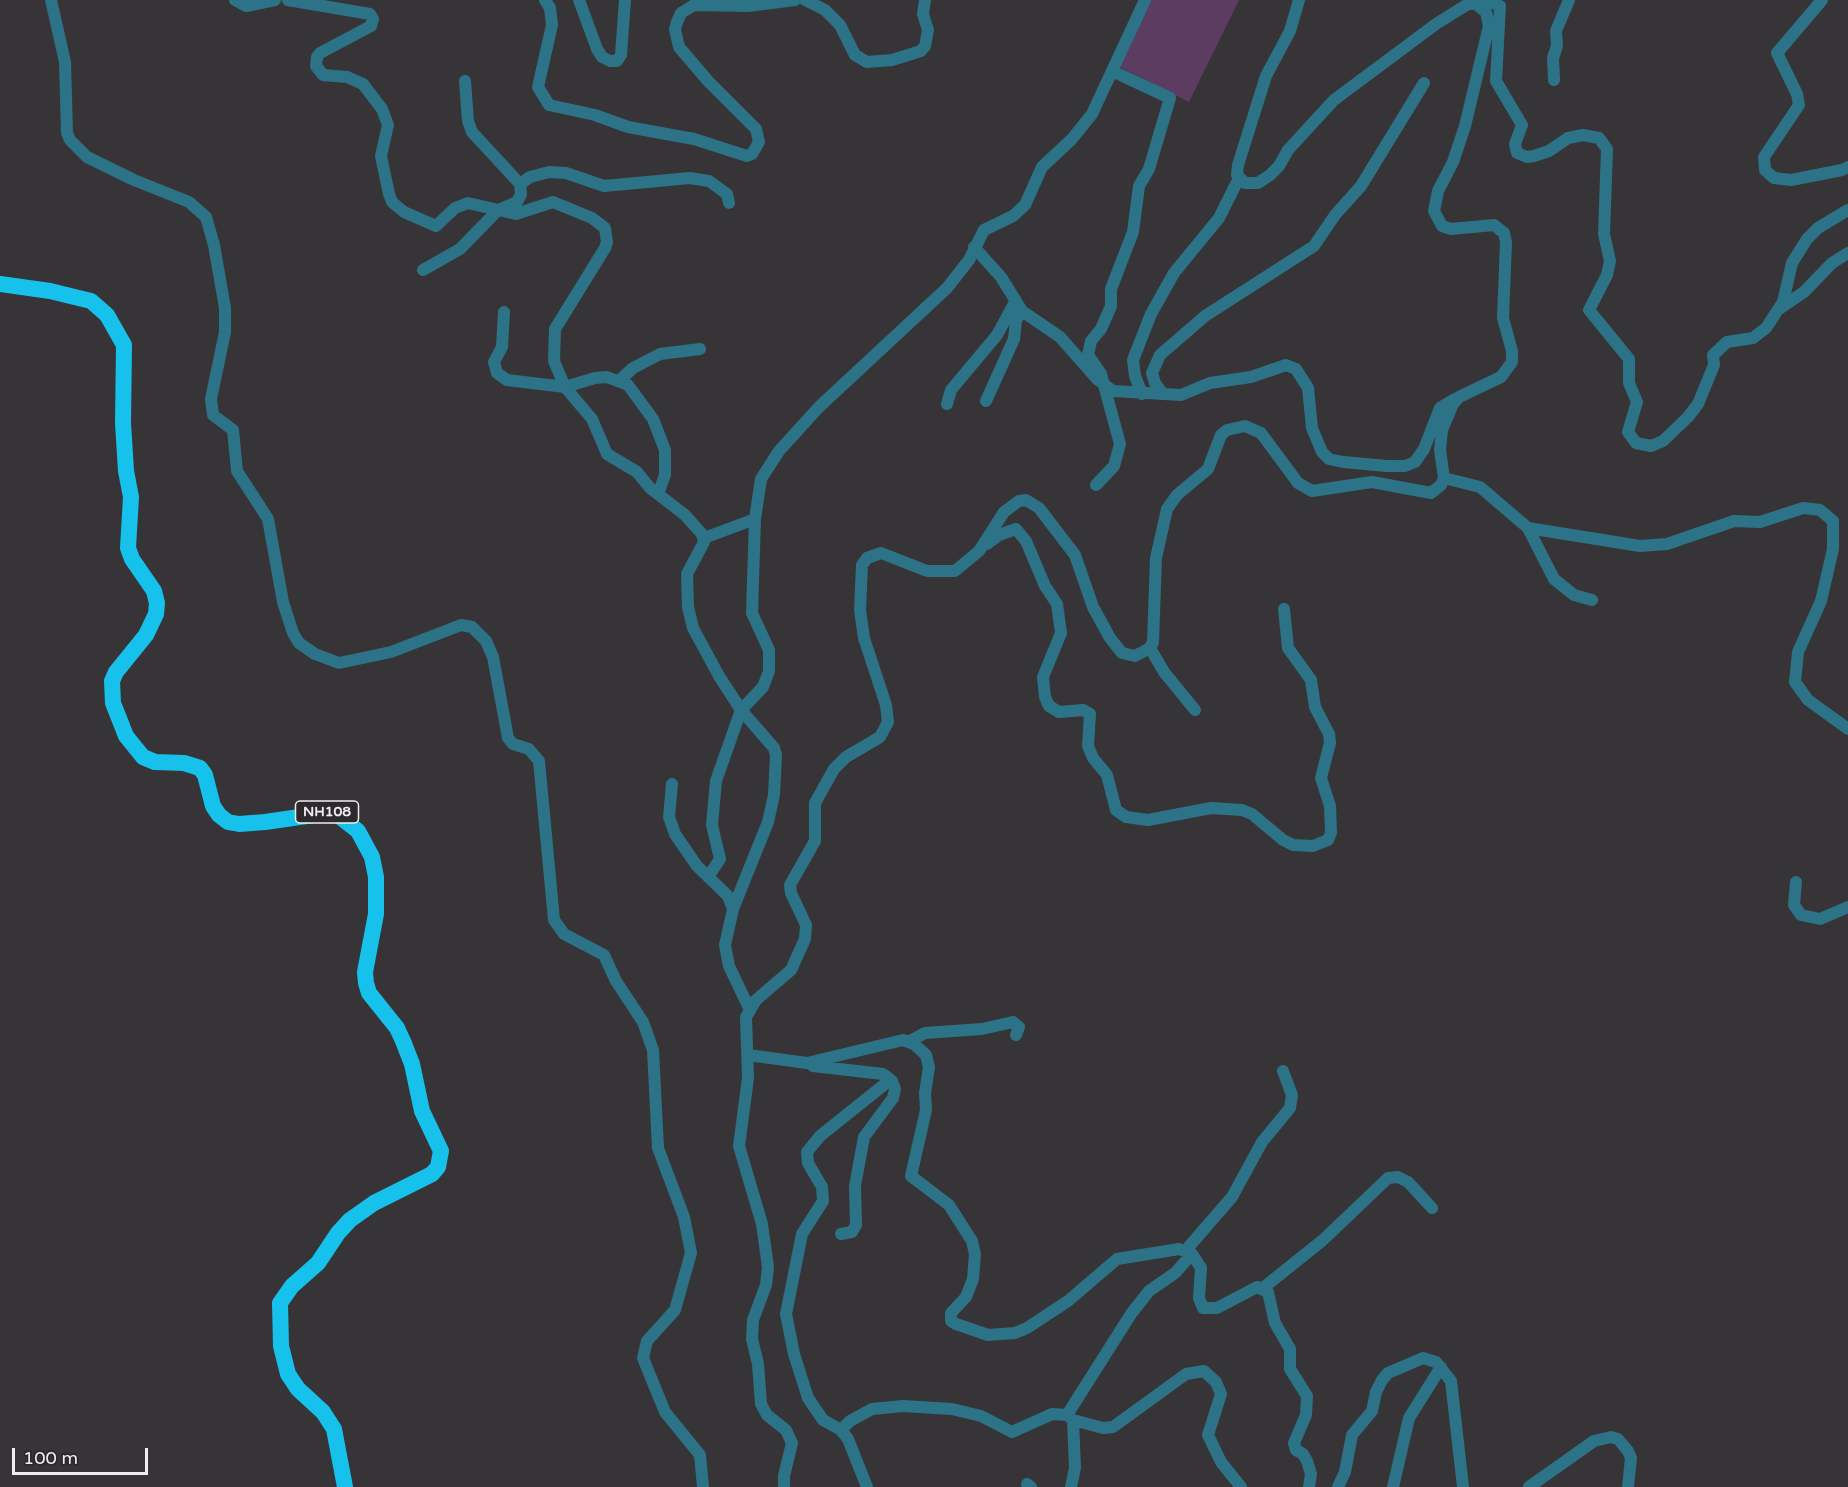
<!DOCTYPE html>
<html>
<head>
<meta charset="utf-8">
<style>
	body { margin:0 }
	#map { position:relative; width:1848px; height:1487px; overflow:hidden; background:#373437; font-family:"Varela Round",sans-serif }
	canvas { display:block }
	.scale { position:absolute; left:12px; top:1448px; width:136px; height:27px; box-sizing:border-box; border:3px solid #efedef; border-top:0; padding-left:8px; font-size:18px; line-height:21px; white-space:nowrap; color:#efedef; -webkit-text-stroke:4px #2d2a2d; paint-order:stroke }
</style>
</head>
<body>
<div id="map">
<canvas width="1848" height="1487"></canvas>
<div class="scale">100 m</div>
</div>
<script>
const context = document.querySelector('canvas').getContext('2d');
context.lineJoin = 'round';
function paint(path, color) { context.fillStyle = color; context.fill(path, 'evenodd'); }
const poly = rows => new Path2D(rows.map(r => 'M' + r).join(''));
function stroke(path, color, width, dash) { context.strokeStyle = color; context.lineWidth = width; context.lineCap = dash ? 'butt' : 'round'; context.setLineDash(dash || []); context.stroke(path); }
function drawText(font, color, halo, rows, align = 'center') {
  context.font = font + ' "Varela Round",sans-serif'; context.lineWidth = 6; context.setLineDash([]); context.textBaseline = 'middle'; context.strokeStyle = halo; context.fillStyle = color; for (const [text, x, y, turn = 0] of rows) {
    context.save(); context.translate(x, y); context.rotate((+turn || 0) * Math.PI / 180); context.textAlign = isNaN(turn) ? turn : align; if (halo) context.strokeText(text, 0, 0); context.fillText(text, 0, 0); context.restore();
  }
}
paint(poly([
	[1151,0,1239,0,1189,102,1118,66]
]), '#5d3c62');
stroke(poly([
	[51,0,65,62,67,133,70,140,87,157,134,180,189,202,206,217,214,245,225,308,225,332,211,399,213,415,233,430,237,471,268,519,283,602,293,633,299,643,315,654,339,663,391,652,461,625,472,627,486,641,493,657,508,738,513,744,529,749,539,761,554,920,564,934,604,955,616,981,643,1022,653,1050,658,1148,684,1217,691,1253,675,1310,647,1341,643,1358,665,1412,700,1455,703,1487],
	[235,0,246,6,275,0],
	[288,0,370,14,373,19,371,26,320,53,317,57,316,66,323,75,347,77,363,84,382,109,388,125,381,156,389,194,392,202,404,212,436,226,455,208,468,203,516,214,553,202,592,218,605,228,607,242,605,248,555,329,554,361,565,387,592,419,607,454,637,472,650,488,685,515,702,534,704,542,687,574,688,607,693,628,719,676,741,710,774,748,776,755,774,795,768,822,733,909,725,945,729,966,749,1008],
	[545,0,550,8,552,25,538,87,549,105,595,115,628,127,694,139,747,156,752,154,759,142,756,129,708,81,679,47,675,29,677,22,681,13,694,5,748,6,795,0],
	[579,0,597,49,602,57,610,61,617,61,621,55,625,0],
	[805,0,825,10,840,25,855,55,867,62,892,60,921,51,925,46,928,30,923,14,925,0],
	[1822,0,1777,53,1797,94,1799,105,1764,157,1765,170,1774,178,1791,180,1842,170,1848,167],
	[1481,7,1491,2,1500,6,1496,81,1522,125,1515,144,1517,153,1527,157,1534,156,1549,151,1568,138,1583,135,1599,138,1607,149,1604,234,1610,261,1607,275,1589,310,1629,359,1629,383,1637,402,1628,432,1636,443,1651,446,1663,441,1688,417,1698,404,1714,365,1713,355,1727,342,1753,338,1766,328,1783,302,1792,263,1807,239,1818,228,1848,210],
	[1554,80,1553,58,1557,46,1556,31,1569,0],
	[520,184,530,177,549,172,566,173,604,186,690,178,709,181,727,194,729,203],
	[974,247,1001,277,1022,311,1060,337,1097,379,1113,391,1181,395,1210,383,1251,377,1286,365,1296,369,1308,388,1312,428,1322,452,1329,459,1343,462,1387,466,1405,466,1415,462,1424,449,1440,408,1455,399],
	[423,270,460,249,498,210,517,202,521,194,520,184,472,132,468,121,465,81],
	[1779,309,1804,292,1832,263,1848,253],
	[504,312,502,347,494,362,497,373,507,380,565,387,595,378,607,377,628,385,653,419,665,450,665,475,658,494],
	[620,380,633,368,660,354,700,349],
	[1162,393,1155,383,1152,373,1160,355,1205,316,1314,246,1335,215,1361,186,1424,83],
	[1142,394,1135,376,1133,360,1151,314,1174,273,1219,218,1239,178],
	[986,401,1014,339,1016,320,1022,311],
	[947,404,951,390,997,335,1015,302],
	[1444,478,1480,487,1528,528,1640,546,1667,544,1734,521,1760,522,1803,508,1820,510,1833,521,1833,549,1821,601,1798,652,1795,682,1808,700,1848,729],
	[1096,485,1114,466,1120,444,1101,374,1088,355,1091,341,1101,329,1111,306,1111,289,1133,232,1139,186,1149,169,1170,98,1112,71],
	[1528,528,1554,579,1574,595,1592,600],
	[704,538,755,519,761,479,779,451,819,407,947,288,969,260,984,230,1013,216,1025,205,1042,167,1072,139,1092,114,1145,0],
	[987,544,999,535,1016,529,1026,541,1045,586,1057,604,1061,633,1043,677,1045,697,1049,706,1059,712,1083,710,1090,714,1088,746,1093,758,1107,775,1116,810,1126,817,1148,820,1211,808,1242,810,1252,814,1283,840,1293,845,1313,846,1328,840,1331,833,1330,806,1321,778,1330,743,1329,734,1315,707,1311,680,1288,648,1284,609],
	[1150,648,1164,672,1195,710],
	[672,784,669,817,675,834,697,866,728,896,733,909],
	[708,877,720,859,712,825,716,781,741,710,763,687,769,671,769,650,752,613,755,519],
	[1796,882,1794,905,1801,915,1820,919,1848,907],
	[910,1041,925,1033,982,1029,1013,1022,1019,1027,1016,1035],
	[748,1055,807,1063,903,1040,914,1044,926,1055,929,1067,925,1093,926,1110,911,1176,949,1205,972,1241,975,1254,973,1279,966,1297,951,1313,951,1321,956,1324,988,1335,1015,1333,1027,1328,1068,1301,1117,1259,1179,1249,1192,1254,1201,1268,1199,1298,1203,1308,1217,1308,1257,1287,1268,1292,1275,1323,1290,1349,1290,1369,1307,1396,1306,1415,1294,1443,1296,1450,1303,1454,1307,1461,1311,1474,1309,1487],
	[813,1066,883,1074,892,1081,895,1089,893,1098,864,1137,855,1186,856,1225,852,1232,841,1234],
	[1186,1250,1232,1197,1262,1142,1290,1108,1292,1095,1283,1071],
	[1263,1288,1323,1240,1388,1178,1398,1177,1408,1182,1432,1208],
	[1067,1415,1131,1314,1149,1291,1175,1273,1192,1254],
	[841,1430,850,1421,872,1409,903,1406,952,1409,981,1416,1012,1432,1052,1414,1067,1415,1073,1420,1103,1428,1113,1427,1186,1374,1204,1371,1216,1382,1221,1394,1208,1435,1221,1462,1241,1487],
	[1027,1484,1031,1487],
	[784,1487,784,1476,792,1443,786,1430,767,1415,761,1404,758,1364,752,1339,753,1320,766,1285,768,1267,762,1224,739,1146,748,1078,746,1017,756,1000,791,970,805,939,806,925,791,893,790,885,815,841,815,803,834,769,846,757,880,737,888,722,886,705,864,638,860,610,862,565,867,558,881,553,927,571,955,571,979,551,1004,512,1019,501,1026,500,1039,508,1075,555,1093,607,1110,638,1122,653,1135,656,1150,648,1153,642,1156,558,1167,509,1177,495,1208,469,1221,435,1227,430,1245,426,1261,433,1298,483,1312,491,1372,482,1431,493,1441,485,1444,478,1440,450,1442,430,1453,404,1459,397,1501,377,1512,362,1512,351,1503,318,1506,242,1504,233,1494,225,1451,229,1442,226,1434,211,1438,191,1453,162,1465,126,1489,26,1486,12,1476,4,1468,4,1436,24,1334,100,1288,150,1279,166,1270,175,1258,183,1245,183,1237,175,1238,165,1266,76,1290,31,1299,0],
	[867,1487,848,1439,841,1430,823,1420,808,1398,794,1354,786,1314,802,1234,823,1201,822,1187,808,1163,807,1152,820,1136,890,1080],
	[1071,1487,1075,1468,1073,1420],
	[1338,1487,1345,1472,1352,1435,1372,1411,1376,1392,1382,1380,1388,1373,1423,1358,1436,1362,1451,1381,1463,1487],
	[1393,1487,1409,1418,1441,1367],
	[1529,1487,1594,1441,1611,1437,1618,1439,1628,1451,1631,1458,1628,1487]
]), '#2d7388', 12);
stroke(poly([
	[0,284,50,291,91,301,107,315,124,345,123,423,126,471,131,497,128,548,132,559,154,591,157,603,156,614,146,635,116,672,112,681,113,703,126,736,143,757,155,762,184,763,200,768,205,775,213,806,219,815,228,822,239,824,265,822,334,812,358,831,372,857,376,877,376,914,365,972,366,983,369,993,397,1028,403,1041,412,1064,422,1111,441,1151,438,1167,432,1174,374,1203,350,1220,338,1233,318,1263,292,1286,280,1303,281,1346,288,1374,298,1389,323,1412,334,1429,345,1487]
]), '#16c1eb', 16);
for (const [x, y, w] of [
	[327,812,63]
]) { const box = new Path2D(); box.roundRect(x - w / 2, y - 11, w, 22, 4.5); context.fillStyle = '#2d2a2d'; context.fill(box); stroke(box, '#efedef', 1.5); }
drawText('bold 14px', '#efedef', null, [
	["NH108",327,812]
]);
</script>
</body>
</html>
